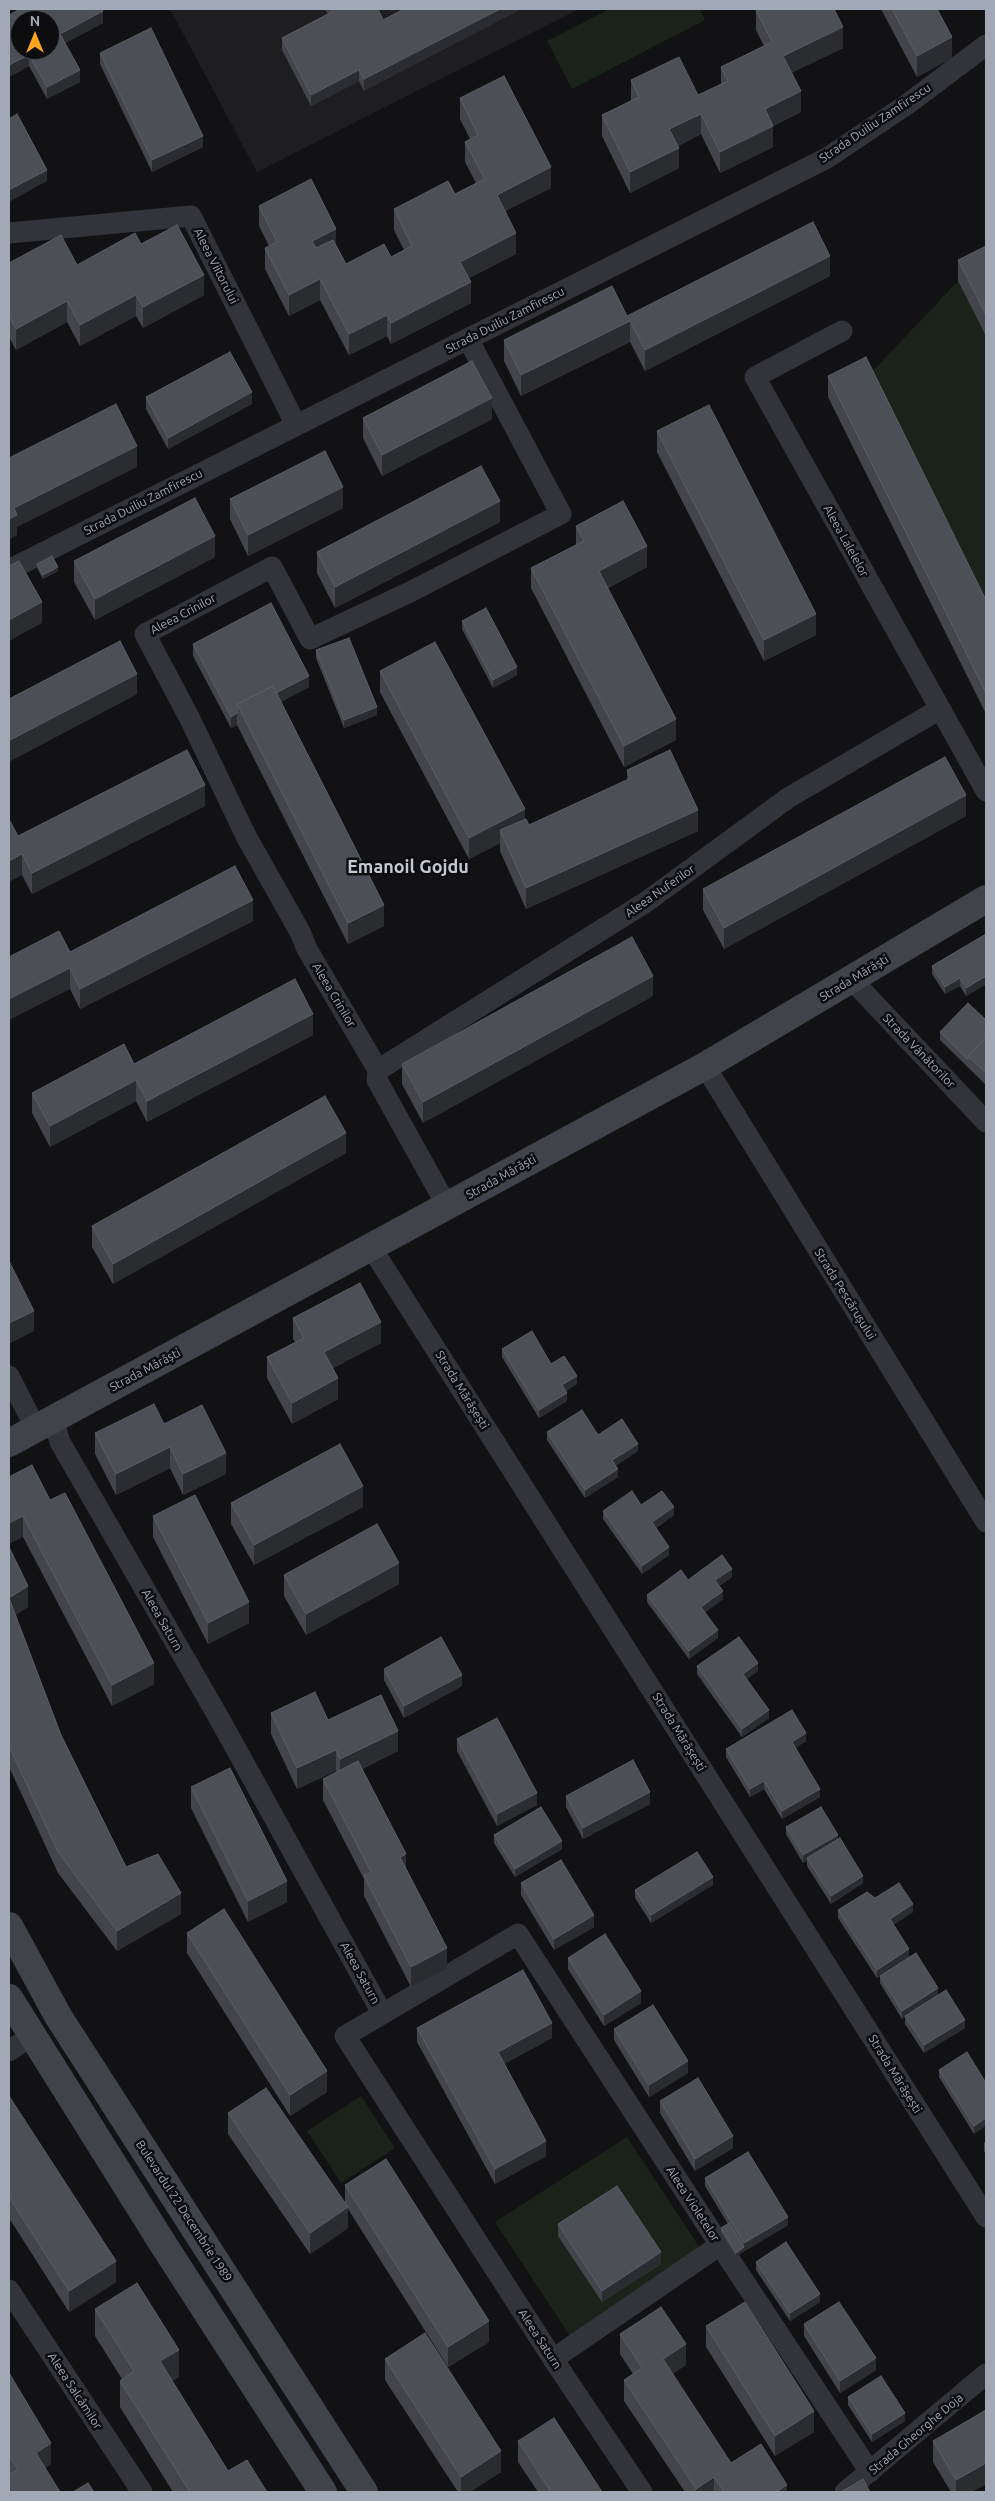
<!DOCTYPE html>
<html>
<head>
<meta charset="utf-8">
<style>
	body { margin:0 }
	#map { position:relative; width:995px; height:2501px; overflow:hidden; background:#121214; font-family:Ubuntu,sans-serif }
	canvas { display:block }
	.frame { position:absolute; inset:0; border:10px solid #a2a9b6; pointer-events:none }
	.north { position:absolute; left:10px; top:10px; width:50px; height:50px; box-sizing:border-box; background:#0d0d0f; border:1px solid #494b52; border-radius:50%; rotate:0deg; font-size:14px; font-weight:700; line-height:20px; text-align:center; color:#a2a9b6 }
	.north::after { content:''; display:block; margin:auto; width:18px; height:22px; background:#ffa51e; clip-path:polygon(50% 0,100% 100%,50% 72%,0 100%) }
</style>
</head>
<body>
<div id="map">
<canvas width="995" height="2501"></canvas>
<div class="frame"></div>
<div class="north">N</div>
</div>
<script>
const context = document.querySelector('canvas').getContext('2d');
context.lineJoin = 'round';
function paint(path, color) { context.fillStyle = color; context.fill(path, 'evenodd'); }
const poly = rows => new Path2D(rows.map(r => 'M' + r).join(''));
function stroke(path, color, width, dash) { context.strokeStyle = color; context.lineWidth = width; context.lineCap = dash ? 'butt' : 'round'; context.setLineDash(dash || []); context.stroke(path); }
function drawText(font, color, halo, rows, align = 'center') {
  context.font = font + ' Ubuntu,sans-serif'; context.lineWidth = 5; context.setLineDash([]); context.textBaseline = 'middle'; context.strokeStyle = halo; context.fillStyle = color; for (const [text, x, y, turn = 0] of rows) {
    context.save(); context.translate(x, y); context.rotate((+turn || 0) * Math.PI / 180); context.textAlign = isNaN(turn) ? turn : align; if (halo) context.strokeText(text, 0, 0); context.fillText(text, 0, 0); context.restore();
  }
}
paint(poly([
	[170,9,579,9,257,172]
]), '#1e1e21');
paint(poly([
	[610,9,700,9,705,20,572,89,547,41],
	[958,281,986,336,986,621,866,378],
	[361,2096,395,2148,341,2183,307,2131],
	[627,2137,702,2251,570,2336,495,2222]
]), '#1a221a');
stroke(poly([
	[9,233,191,216,296,425],
	[842,331,755,377,986,791],
	[9,570,827,158,909,103,986,45],
	[852,980,986,1122],
	[705,1066,986,1522],
	[378,1070,646,902,788,798,940,709],
	[447,1206,377,1080,378,1070,307,949,300,932,246,836,190,719,145,634,272,567,310,639,412,591,561,514,468,339],
	[371,1247,986,2217],
	[9,1376,36,1429],
	[53,1419,60,1442,219,1718,382,2013],
	[9,2051,31,2036],
	[9,2290,142,2492],
	[553,2359,720,2245],
	[642,2492,553,2359,345,2036,518,1934,720,2245,870,2472],
	[845,2492,986,2374]
]), '#323439', 21);
stroke(poly([
	[9,1443,705,1066,986,899],
	[9,1926,58,2016,364,2492],
	[9,1998,163,2244,323,2492]
]), '#404349', 28);
paint(poly([
	[325,9,378,9,364,91,359,81,311,106,282,50,282,38,328,14],
	[881,9,937,9,952,58,917,77],
	[756,10,843,48,791,73,801,112,773,126,773,147,720,173,701,134,678,146,679,168,630,193,602,136,602,115,631,101,631,80,698,95,721,84,721,67,764,46,756,30],
	[9,15,103,23,65,43,80,82,47,99,29,66,9,77],
	[100,53,203,147,152,172,100,64],
	[460,98,551,188,505,211,516,254,469,278,471,303,391,344,387,336,349,355,320,300,289,316,265,269,265,248,269,246,259,226,259,206,336,245,346,264,391,257,404,250,394,230,394,209,455,194,476,183,465,162,465,142,470,139,460,119],
	[141,244,204,295,143,328,136,316,80,346,67,322,16,350,9,337,9,263,77,265],
	[986,246,986,336,958,281,958,260],
	[830,276,645,371,630,342,521,396,504,361,504,340],
	[828,376,986,600,985,712,828,397],
	[146,397,252,404,168,449,146,409],
	[363,418,492,419,382,476,363,438],
	[657,431,816,635,764,661,657,452],
	[230,499,343,508,248,556,230,519],
	[500,522,335,608,317,573,317,552],
	[576,526,647,567,608,588,676,740,624,767,531,588,531,568,576,545],
	[215,557,95,620,74,582,74,561],
	[37,564,58,571,43,579,37,568],
	[462,621,517,675,493,688,462,629],
	[193,644,309,687,281,702,384,926,348,944,237,725,231,728,193,656],
	[316,650,377,715,344,728,316,658],
	[380,671,525,819,529,825,627,780,627,770,698,831,526,909,500,851,500,843,469,859,380,692],
	[137,694,10,761,9,758,9,699],
	[205,806,32,894,22,875,18,836],
	[966,816,724,949,703,910,703,889],
	[253,921,80,1009,70,989,70,952],
	[986,934,986,984,966,996,960,986,945,994,932,974,932,966],
	[653,996,423,1123,402,1084,402,1064],
	[986,1020,986,1085,940,1040,940,1032],
	[313,1035,147,1122,136,1101,50,1147,32,1113,32,1093,134,1064],
	[346,1153,113,1284,92,1247,92,1226],
	[293,1318,381,1343,333,1368,338,1399,292,1424,267,1378,267,1357,295,1342,293,1339],
	[502,1349,551,1364,577,1384,566,1391,567,1401,539,1418,502,1357],
	[164,1424,226,1474,183,1495,170,1468,116,1495,95,1454,95,1433],
	[547,1432,598,1435,638,1451,615,1466,618,1477,585,1498,547,1440],
	[9,1477,50,1500,154,1684,112,1706,23,1537],
	[231,1503,363,1507,254,1565,231,1524],
	[641,1505,674,1515,656,1528,669,1555,642,1574,603,1519,603,1511],
	[153,1516,249,1623,208,1644,153,1537],
	[9,1547,28,1607,15,1615,61,1735,126,1867,181,1914,117,1951,58,1873,9,1767],
	[284,1575,399,1584,306,1635,284,1596],
	[732,1577,719,1586,723,1599,705,1612,718,1638,689,1659,647,1602,647,1595,688,1580],
	[697,1666,758,1671,747,1679,769,1718,742,1737,697,1674],
	[384,1669,462,1686,404,1718,384,1680],
	[271,1713,328,1720,398,1751,362,1769,406,1869,447,1969,411,1987,364,1896,364,1879,323,1800,323,1779,337,1772,336,1771,297,1789,271,1734],
	[457,1739,537,1805,497,1826,457,1751],
	[806,1741,795,1748,820,1797,782,1819,764,1789,750,1797,726,1757,726,1749],
	[191,1787,287,1902,248,1922,191,1808],
	[566,1796,650,1804,583,1839,566,1807],
	[786,1827,838,1839,863,1883,831,1904,807,1866,807,1861,803,1863,786,1834],
	[494,1835,562,1849,515,1877,494,1843],
	[521,1883,594,1927,554,1950,521,1895],
	[713,1885,651,1923,635,1898,635,1890],
	[875,1898,913,1912,893,1925,909,1957,938,1995,965,2028,924,2053,905,2024,905,2017,902,2019,880,1983,880,1976,877,1978,838,1918,838,1910],
	[187,1933,327,2092,290,2116,187,1953],
	[568,1958,641,2003,604,2026,568,1969],
	[417,2028,552,2038,504,2064,546,2156,495,2184,417,2042],
	[614,2029,688,2073,649,2097,614,2040],
	[939,2070,986,2083,974,2134,939,2077],
	[9,2096,116,2282,69,2312,9,2218],
	[660,2101,733,2148,695,2171,660,2113],
	[228,2113,345,2204,345,2185,489,2342,448,2367,348,2209,348,2228,310,2254,228,2134],
	[986,2142,986,2154,984,2151,984,2143],
	[705,2178,788,2225,736,2256,721,2232,721,2228,728,2224,705,2186],
	[558,2224,661,2264,602,2302,558,2236],
	[756,2262,820,2302,790,2321,756,2270],
	[95,2309,179,2377,172,2381,228,2471,267,2492,173,2492,120,2407,120,2381,122,2379,95,2336],
	[804,2324,876,2370,840,2393,804,2336],
	[706,2326,814,2432,775,2456,706,2347],
	[620,2334,686,2365,672,2374,731,2463,787,2492,685,2492,624,2401,624,2380,633,2374,620,2354],
	[385,2359,501,2472,470,2492,458,2492,385,2380],
	[9,2373,51,2464,9,2492],
	[848,2397,905,2421,872,2442,848,2405],
	[986,2410,986,2484,971,2492,951,2492,933,2462,933,2441],
	[518,2441,602,2492,538,2492,518,2462]
]), '#43454a');
paint(poly([
	[500,9,522,9,364,91,364,79],
	[103,11,103,23,60,46,60,34],
	[843,27,843,48,783,77,783,56],
	[952,37,952,58,917,77,917,56],
	[29,55,29,66,9,77,9,65],
	[80,70,80,82,47,99,47,87],
	[359,70,359,81,311,106,311,95],
	[801,91,801,112,765,130,765,109],
	[701,114,701,134,669,150,669,129],
	[773,126,773,147,720,173,720,152],
	[203,136,203,147,152,172,152,160],
	[679,148,679,168,630,193,630,172],
	[551,167,551,188,497,215,497,195],
	[47,170,47,181,9,202,9,190],
	[336,229,336,250,312,262,312,241],
	[516,233,516,254,460,283,460,262],
	[830,256,830,276,645,371,645,350],
	[204,275,204,295,143,328,143,307],
	[320,279,320,300,289,316,289,295],
	[471,282,471,303,391,344,391,323],
	[136,295,136,316,80,346,80,325],
	[67,301,67,322,16,350,16,329],
	[387,315,387,336,349,355,349,334],
	[630,321,630,342,521,396,521,375],
	[252,392,252,404,168,449,168,438],
	[492,398,492,419,382,476,382,455],
	[137,446,137,467,17,527,17,535,9,540,9,519,14,508],
	[343,487,343,508,248,556,248,535],
	[500,501,500,522,335,608,335,587],
	[215,536,215,557,95,620,95,599],
	[647,546,647,567,599,592,599,571],
	[58,567,58,571,43,579,43,575],
	[42,602,42,623,9,641,9,620],
	[816,614,816,635,764,661,764,640],
	[517,667,517,675,493,688,493,680],
	[137,674,137,694,10,761,10,740],
	[309,676,309,687,245,721,241,711],
	[986,690,986,711,985,712,985,691],
	[377,707,377,715,344,728,344,720],
	[237,713,237,725,231,728,231,717],
	[676,719,676,740,624,767,624,746],
	[205,785,205,806,32,894,32,873],
	[966,795,966,816,724,949,724,928],
	[525,809,525,829,500,830,500,843,469,859,469,838],
	[698,810,698,831,526,909,526,888],
	[22,854,22,875,9,882,9,861],
	[253,900,253,921,80,1009,80,989],
	[384,905,384,926,348,944,348,923],
	[70,968,70,989,9,1020,9,999],
	[653,976,653,996,423,1123,423,1102],
	[986,976,986,984,966,996,966,988],
	[960,978,960,986,945,994,945,987],
	[313,1014,313,1035,147,1122,147,1101],
	[136,1080,136,1101,50,1147,50,1126],
	[346,1133,346,1153,113,1284,113,1264],
	[34,1311,34,1331,9,1344,9,1323],
	[381,1322,381,1343,324,1373,324,1352],
	[577,1376,577,1384,562,1393,562,1385],
	[338,1378,338,1399,292,1424,292,1403],
	[567,1393,567,1401,539,1418,539,1410],
	[638,1444,638,1451,612,1468,612,1460],
	[170,1447,170,1468,116,1495,116,1474],
	[226,1453,226,1474,183,1495,183,1474],
	[618,1469,618,1477,585,1498,585,1490],
	[363,1486,363,1507,254,1565,254,1545],
	[674,1507,674,1515,652,1530,652,1522],
	[23,1516,23,1537,9,1544,9,1523],
	[669,1547,669,1555,642,1574,642,1566],
	[399,1563,399,1584,306,1635,306,1614],
	[732,1569,732,1577,715,1588,715,1580],
	[28,1586,28,1607,9,1618,9,1598],
	[723,1591,723,1599,701,1614,701,1607],
	[249,1602,249,1623,208,1644,208,1623],
	[718,1630,718,1638,689,1659,689,1651],
	[154,1663,154,1684,112,1706,112,1685],
	[758,1663,758,1671,743,1682,743,1674],
	[462,1675,462,1686,404,1718,404,1706],
	[769,1710,769,1718,742,1737,742,1729],
	[398,1731,398,1751,340,1779,340,1759],
	[806,1733,806,1741,792,1750,792,1742],
	[336,1750,336,1771,297,1789,297,1768],
	[764,1781,764,1789,750,1797,750,1789],
	[820,1789,820,1797,782,1819,782,1811],
	[650,1792,650,1804,583,1839,583,1828],
	[537,1793,537,1805,497,1826,497,1814],
	[838,1835,838,1843,807,1858,807,1861,803,1863,803,1855],
	[562,1841,562,1849,515,1877,515,1869],
	[406,1854,406,1875,400,1857],
	[863,1876,863,1883,831,1904,831,1896],
	[713,1877,713,1885,651,1923,651,1915],
	[287,1881,287,1902,248,1922,248,1901],
	[181,1893,181,1914,117,1951,117,1931],
	[913,1904,913,1912,890,1927,890,1919],
	[594,1915,594,1927,554,1950,554,1939],
	[447,1948,447,1969,411,1987,411,1967],
	[909,1949,909,1957,877,1978,877,1970],
	[938,1988,938,1996,902,2019,902,2011],
	[641,1991,641,2003,604,2026,604,2015],
	[965,2020,965,2028,924,2053,924,2045],
	[552,2023,552,2038,498,2067,498,2052],
	[688,2061,688,2073,649,2097,649,2085],
	[327,2071,327,2092,290,2116,290,2095],
	[986,2118,986,2126,974,2134,974,2126],
	[733,2136,733,2148,695,2171,695,2159],
	[546,2141,546,2156,495,2184,495,2169],
	[348,2207,348,2228,310,2254,310,2233],
	[788,2217,788,2225,736,2256,736,2253,744,2247,744,2243],
	[661,2252,661,2264,602,2302,602,2291],
	[116,2261,116,2282,69,2312,69,2291],
	[820,2294,820,2302,790,2321,790,2313],
	[489,2321,489,2342,448,2367,448,2347],
	[686,2344,686,2365,663,2380,663,2359],
	[179,2350,179,2377,160,2388,160,2361],
	[876,2358,876,2370,840,2393,840,2381],
	[814,2411,814,2432,775,2456,775,2436],
	[905,2413,905,2421,872,2442,872,2434],
	[51,2443,51,2464,36,2473,36,2453],
	[501,2451,501,2472,470,2492,461,2492,461,2477],
	[986,2463,986,2484,971,2492,956,2492,956,2480],
	[714,2477,714,2492,696,2492,696,2489],
	[787,2485,787,2492,776,2492]
]), '#2b2c30');
const building = poly([
	[20,9,102,9,103,11,60,34,80,70,47,87,29,55,9,65,9,15,20,9],
	[20,20,50,20,50,50,20,50,20,20],
	[331,9,378,9,383,20,404,9,500,9,364,79,359,70,311,95,282,38,332,12,331,9],
	[757,9,834,9,843,27,783,56,801,91,765,109,773,126,720,152,701,114,669,129,679,148,630,172,602,115,639,97,631,80,679,57,698,95,728,81,721,67,772,42,756,10,757,9],
	[892,9,937,9,952,37,917,56,892,9],
	[151,28,203,136,152,160,100,53,151,28],
	[504,76,551,167,497,195,516,233,460,262,471,282,391,323,387,315,349,334,320,279,289,295,265,248,277,242,259,206,311,179,336,229,312,241,316,248,333,240,346,264,384,244,391,257,412,246,394,209,448,181,455,194,485,179,465,142,478,135,460,98,504,76],
	[17,114,47,170,9,190,9,119,17,114],
	[813,222,830,256,645,350,630,321,521,375,504,340,612,286,627,316,813,222],
	[177,225,204,275,143,307,136,295,80,325,67,301,16,329,9,316,9,263,61,235,77,265,135,233,141,244,177,225],
	[986,246,986,315,958,260,986,246],
	[230,352,252,392,168,438,146,397,230,352],
	[866,357,986,600,986,690,985,691,828,376,866,357],
	[472,361,492,398,382,455,363,418,472,361],
	[116,404,137,446,14,508,17,515,9,519,9,458,116,404],
	[709,405,816,614,764,640,657,431,709,405],
	[325,451,343,487,248,535,230,499,325,451],
	[481,466,500,501,335,587,317,552,481,466],
	[195,498,215,536,95,599,74,561,195,498],
	[623,501,647,546,599,571,676,719,624,746,531,568,584,541,576,526,623,501],
	[52,556,58,567,43,575,37,564,52,556],
	[19,561,42,602,9,620,9,566,19,561],
	[271,603,309,676,276,693,273,686,237,704,237,713,231,717,193,644,271,603],
	[486,608,517,667,493,680,462,621,486,608],
	[349,638,377,707,344,720,316,650,349,638],
	[120,641,137,674,10,740,9,737,9,699,120,641],
	[435,642,525,809,469,838,380,671,435,642],
	[273,686,384,905,348,923,237,704,273,686],
	[187,750,205,785,32,873,22,854,9,861,9,819,18,836,187,750],
	[670,750,698,810,526,888,500,830,526,819,529,825,631,778,627,770,670,750],
	[945,757,966,795,724,928,703,889,945,757],
	[235,866,253,900,80,989,70,968,9,999,9,957,59,931,70,952,235,866],
	[986,934,986,976,966,988,960,978,945,987,932,966,986,934],
	[632,937,653,976,423,1102,402,1064,632,937],
	[295,979,313,1014,147,1101,136,1080,50,1126,32,1093,124,1044,134,1064,295,979],
	[968,1003,986,1020,986,1037,968,1056,968,1060,940,1032,968,1003],
	[986,1037,986,1073,968,1056,986,1037],
	[325,1096,346,1133,113,1264,92,1226,325,1096],
	[9,1261,34,1311,9,1323,9,1261],
	[360,1283,381,1322,324,1352,338,1378,292,1403,267,1357,304,1338,293,1318,360,1283],
	[532,1331,551,1364,564,1356,577,1376,562,1385,567,1393,539,1410,502,1349,532,1331],
	[154,1404,164,1424,202,1405,226,1453,183,1474,170,1447,116,1474,95,1433,154,1404],
	[582,1410,598,1435,622,1419,638,1444,612,1460,618,1469,585,1490,547,1432,582,1410],
	[340,1444,363,1486,254,1545,231,1503,340,1444],
	[32,1465,50,1500,65,1493,154,1663,112,1685,23,1516,9,1523,9,1477,32,1465],
	[632,1491,641,1505,662,1491,674,1507,652,1522,669,1547,642,1566,603,1511,632,1491],
	[195,1495,249,1602,208,1623,153,1516,195,1495],
	[377,1524,399,1563,306,1614,284,1575,377,1524],
	[9,1547,28,1586,9,1598,9,1547],
	[722,1555,732,1569,715,1580,723,1591,701,1607,718,1630,689,1651,647,1595,681,1570,688,1580,722,1555],
	[9,1598,61,1735,126,1867,158,1854,181,1893,117,1931,58,1852,9,1746,9,1598],
	[441,1637,462,1675,404,1706,384,1669,441,1637],
	[739,1637,758,1663,743,1674,769,1710,742,1729,697,1666,739,1637],
	[315,1692,328,1720,381,1695,398,1731,340,1759,336,1750,297,1768,271,1713,315,1692],
	[792,1710,806,1733,792,1742,820,1789,782,1811,764,1781,750,1789,726,1749,792,1710],
	[497,1718,537,1793,497,1814,457,1739,497,1718],
	[633,1760,650,1792,583,1828,566,1796,633,1760],
	[358,1761,406,1854,400,1857,447,1948,411,1967,364,1876,371,1872,323,1779,358,1761],
	[230,1768,287,1881,248,1901,191,1787,230,1768],
	[541,1807,562,1841,515,1869,494,1835,541,1807],
	[821,1807,838,1835,803,1855,786,1827,821,1807],
	[840,1838,863,1876,831,1896,807,1858,840,1838],
	[697,1852,713,1877,651,1915,635,1890,697,1852],
	[561,1860,594,1915,554,1939,521,1883,561,1860],
	[899,1883,913,1904,890,1919,909,1949,877,1970,838,1910,867,1892,875,1898,899,1883],
	[224,1909,327,2071,290,2095,187,1933,224,1909],
	[605,1934,641,1991,604,2015,568,1958,605,1934],
	[916,1953,938,1988,902,2011,880,1976,916,1953],
	[523,1970,552,2023,498,2052,546,2141,495,2169,417,2028,523,1970],
	[946,1990,965,2020,924,2045,905,2016,946,1990],
	[653,2005,688,2061,649,2085,614,2029,653,2005],
	[967,2052,986,2083,986,2118,974,2126,939,2070,967,2052],
	[698,2078,733,2136,695,2159,660,2101,698,2078],
	[266,2088,348,2207,310,2233,228,2113,266,2088],
	[9,2096,116,2261,69,2291,9,2197,9,2096],
	[748,2152,788,2217,744,2243,705,2178,748,2152],
	[386,2159,489,2321,448,2347,345,2185,386,2159],
	[617,2186,661,2252,602,2291,558,2224,617,2186],
	[729,2223,744,2247,736,2253,721,2228,729,2223],
	[786,2242,820,2294,790,2313,756,2262,786,2242],
	[137,2283,179,2350,160,2361,228,2471,247,2460,267,2492,190,2492,120,2381,134,2371,95,2309,137,2283],
	[745,2302,814,2411,775,2436,706,2326,745,2302],
	[839,2302,876,2358,840,2381,804,2324,839,2302],
	[661,2307,686,2344,663,2359,731,2463,761,2444,787,2485,776,2492,724,2492,714,2477,696,2489,624,2380,642,2368,620,2334,661,2307],
	[425,2333,501,2451,461,2477,385,2359,425,2333],
	[9,2373,51,2443,36,2453,60,2492,9,2492,9,2471,10,2474,18,2470,9,2455,9,2373],
	[881,2376,905,2413,872,2434,848,2397,881,2376],
	[986,2410,986,2463,956,2480,933,2441,986,2410],
	[554,2418,602,2492,551,2492,518,2441,554,2418],
	[863,2479,870,2492,841,2492,863,2479],
	[88,2483,94,2492,73,2492,88,2483]
]);
paint(building, '#4d4f56');
stroke(building, '#5b5d65', 1);
drawText('12px', '#a2a9b6', '#0d0d0f', [
	["Strada Duiliu Zamfirescu",875,123,-34],
	["Aleea Viitorului",216,266,63],
	["Strada Duiliu Zamfirescu",505,320,-27],
	["Strada Duiliu Zamfirescu",143,502,-27],
	["Aleea Lalelelor",846,541,61],
	["Aleea Crinilor",183,614,-28],
	["Aleea Nuferilor",660,891,-35],
	["Strada Mărăști",854,978,-31],
	["Aleea Crinilor",334,995,59],
	["Strada Vânătorilor",919,1051,46],
	["Strada Mărăști",501,1177,-29],
	["Strada Pescărușului",845,1294,58],
	["Strada Mărăști",145,1370,-28],
	["Strada Mărășești",462,1390,58],
	["Aleea Saturn",162,1620,60],
	["Strada Mărășești",679,1732,58],
	["Aleea Saturn",360,1973,61],
	["Strada Mărășești",895,2074,58],
	["Aleea Violetelor",693,2204,57],
	["Bulevardul 22 Decembrie 1989",184,2211,57],
	["Aleea Saturn",540,2339,57],
	["Aleea Salcâmilor",75,2391,57],
	["Strada Gheorghe Doja",916,2434,-40]
]);
drawText('bold 18px', '#c3c8d1', '#0d0d0f', [
	["Emanoil Gojdu",408,867]
]);
</script>
</body>
</html>
